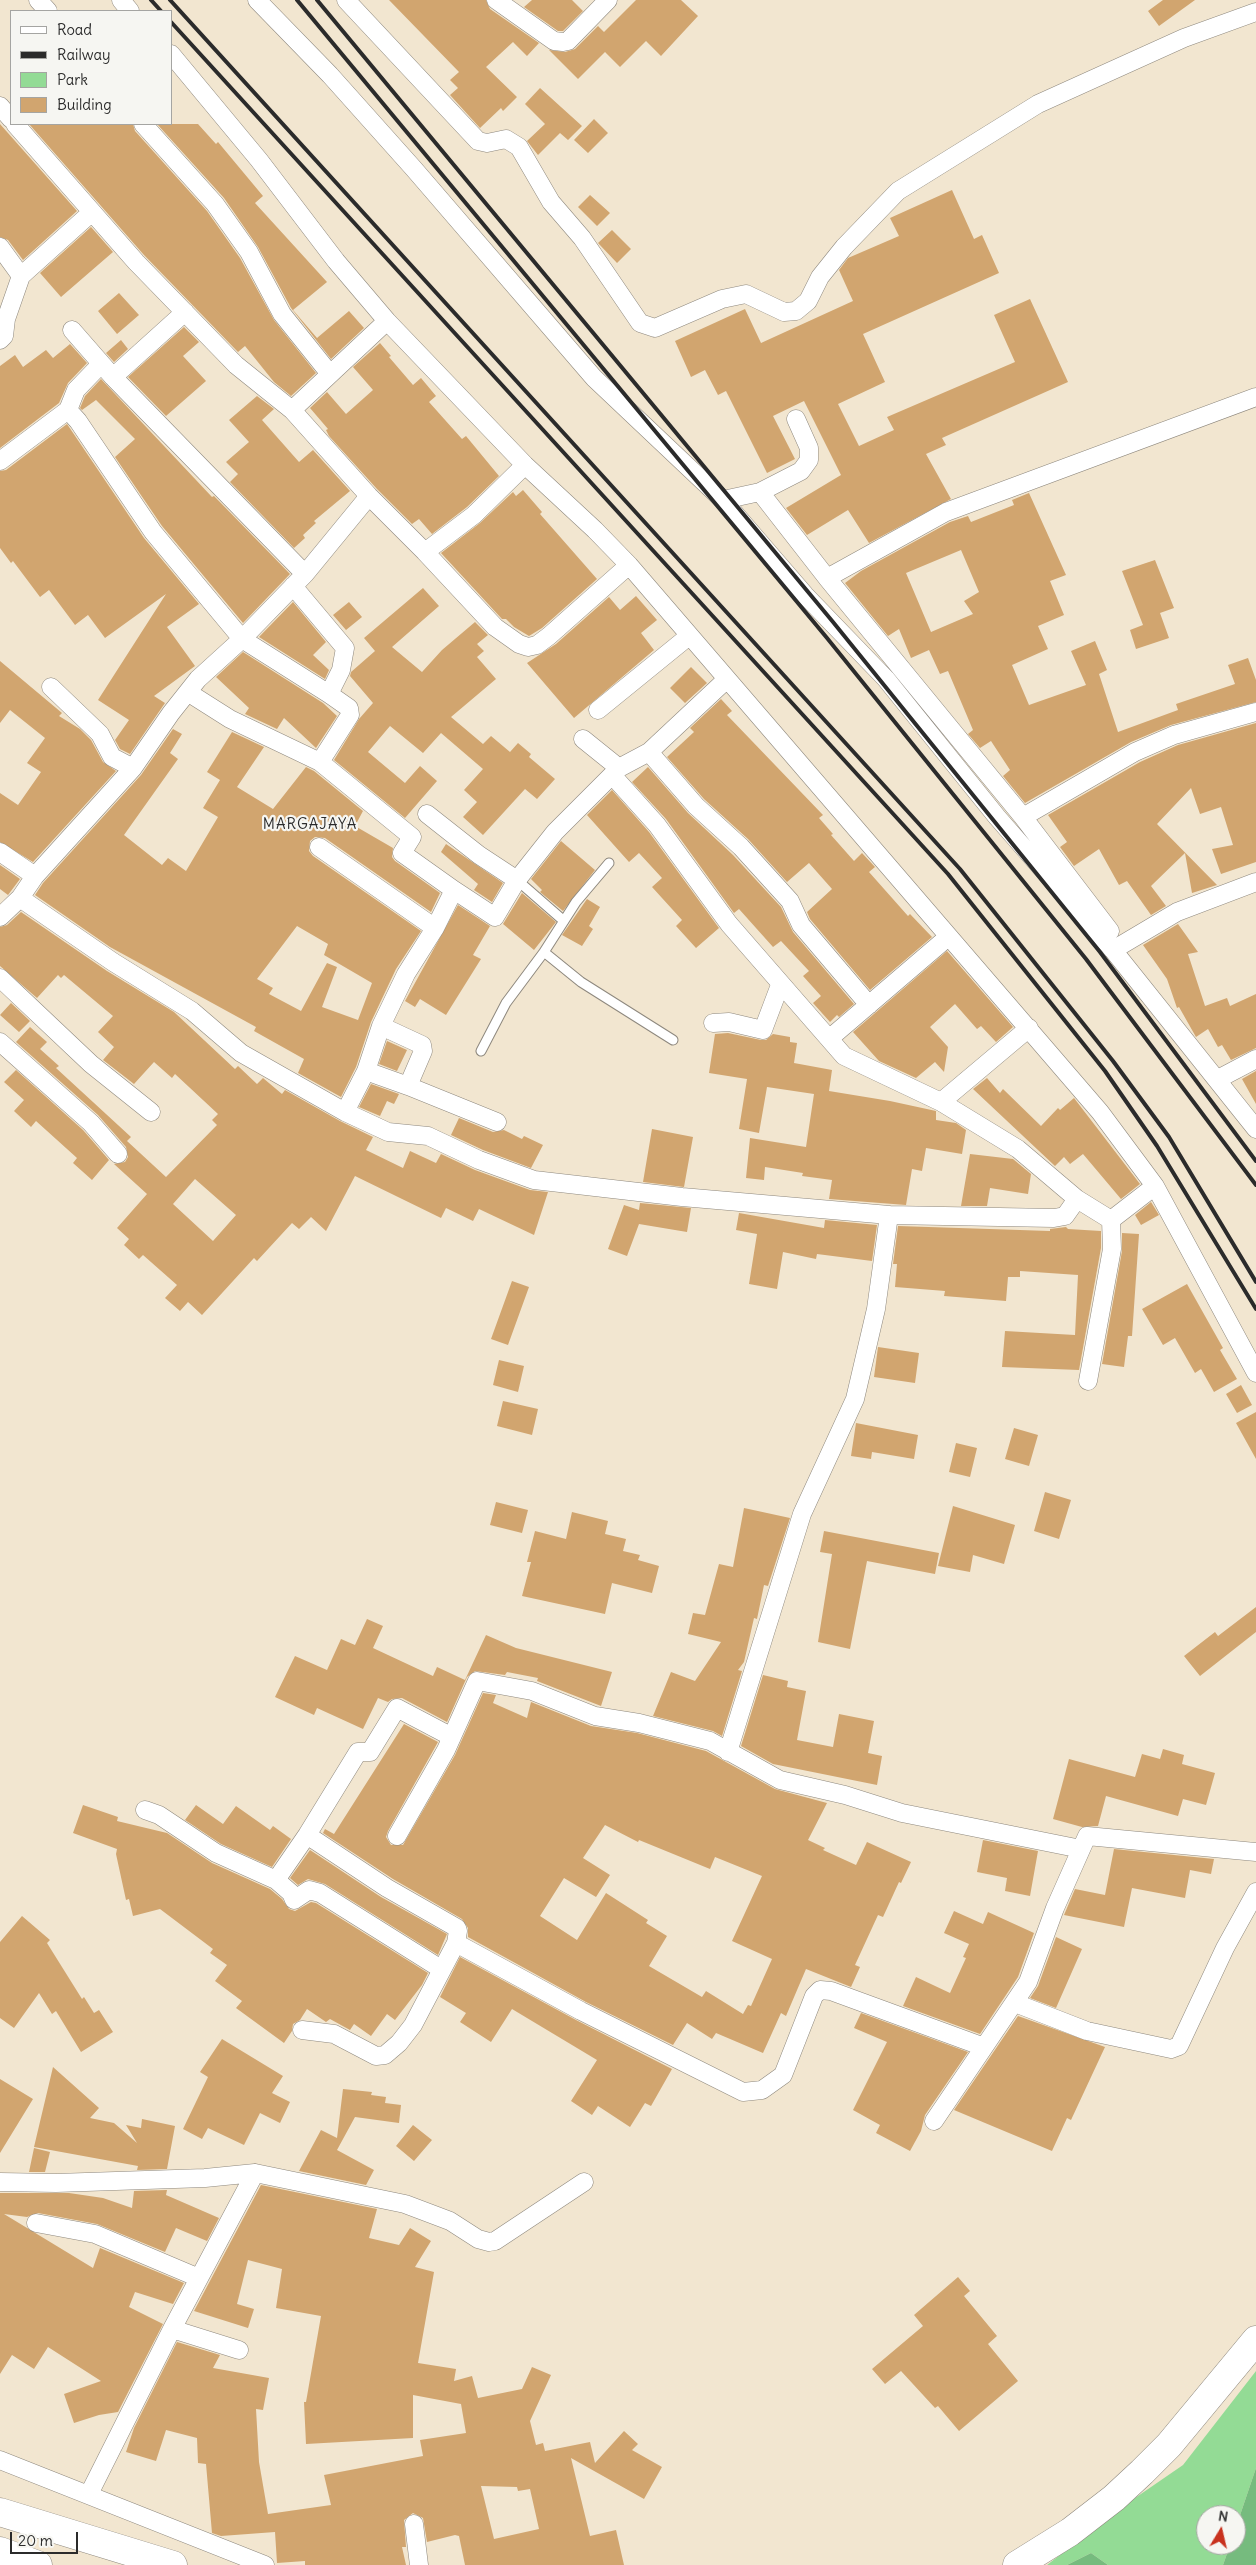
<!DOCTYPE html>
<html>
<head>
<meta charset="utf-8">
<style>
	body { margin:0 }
	#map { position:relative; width:1256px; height:2565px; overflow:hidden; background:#f2e6d0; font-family:Delius,sans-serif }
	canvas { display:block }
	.legend { position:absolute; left:10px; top:10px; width:162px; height:115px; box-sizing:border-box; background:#f6f6f2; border:1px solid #a5a5a2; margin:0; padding:6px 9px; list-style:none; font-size:15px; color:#2b2b2b }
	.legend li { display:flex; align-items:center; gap:10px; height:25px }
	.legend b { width:25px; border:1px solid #a5a5a2 }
	.north { position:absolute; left:1196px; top:2505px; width:50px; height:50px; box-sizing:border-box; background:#f6f6f2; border:1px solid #a5a5a2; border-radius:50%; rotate:9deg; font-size:14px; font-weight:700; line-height:20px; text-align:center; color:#2b2b2b }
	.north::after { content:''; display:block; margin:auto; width:18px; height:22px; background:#c8321e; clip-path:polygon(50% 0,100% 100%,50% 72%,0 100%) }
	.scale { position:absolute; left:10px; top:2532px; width:68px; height:22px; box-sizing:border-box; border:2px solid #2b2b2b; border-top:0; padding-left:6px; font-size:15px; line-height:18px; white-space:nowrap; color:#2b2b2b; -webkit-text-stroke:4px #f6f6f2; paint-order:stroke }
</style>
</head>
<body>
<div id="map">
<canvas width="1256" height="2565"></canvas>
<ul class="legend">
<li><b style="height:6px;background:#fff"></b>Road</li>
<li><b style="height:6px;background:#2b2b2b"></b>Railway</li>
<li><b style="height:14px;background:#93db95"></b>Park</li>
<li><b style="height:14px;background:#d1a56f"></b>Building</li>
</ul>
<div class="north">N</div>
<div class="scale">20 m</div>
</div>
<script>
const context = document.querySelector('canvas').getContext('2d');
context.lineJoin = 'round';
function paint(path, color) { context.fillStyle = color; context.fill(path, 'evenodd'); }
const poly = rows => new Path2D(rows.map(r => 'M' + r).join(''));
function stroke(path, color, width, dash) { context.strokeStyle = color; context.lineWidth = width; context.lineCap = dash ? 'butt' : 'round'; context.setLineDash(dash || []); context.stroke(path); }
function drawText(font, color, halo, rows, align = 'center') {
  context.font = font + ' Delius,sans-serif'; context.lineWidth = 4.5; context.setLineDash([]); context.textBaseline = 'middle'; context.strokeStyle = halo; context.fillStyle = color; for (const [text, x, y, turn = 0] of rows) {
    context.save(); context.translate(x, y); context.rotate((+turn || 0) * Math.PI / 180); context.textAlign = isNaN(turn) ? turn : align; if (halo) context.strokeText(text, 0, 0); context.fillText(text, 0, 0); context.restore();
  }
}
paint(poly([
	[1256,2371,1256,2468,1236,2527,1236,2515,1206,2515,1206,2545,1230,2545,1223,2565,1108,2565,1091,2553,1067,2565,1047,2565,1122,2507,1183,2465]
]), '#93db95');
paint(poly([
	[1256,2468,1256,2565,1223,2565,1230,2545,1236,2545,1236,2527],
	[1091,2553,1108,2565,1067,2565]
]), '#76bb7e');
paint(poly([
	[389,0,486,0,490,9,539,43,527,56,513,42,486,67,517,97,503,111,501,108,480,128,450,95,458,88,450,80,459,72],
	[532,0,572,0,583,11,563,31,558,31,524,7],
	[636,0,681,0,698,16,661,56,646,41,620,67,605,52,578,79,549,50,565,52,575,49,598,26,604,32],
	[1163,0,1195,0,1159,26,1148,11],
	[540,88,582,126,568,140,560,133,538,155,527,141,545,124,525,104],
	[594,119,608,133,588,153,574,140],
	[0,124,77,211,23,260,8,240,0,237],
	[29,124,133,124,135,131,207,211,240,258,274,320,316,373,291,396,274,382,245,346,238,352,144,255],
	[157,124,198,124,216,144,218,142,263,196,255,203,327,282,293,310,317,338,349,311,364,328,331,359,291,308,258,247,224,198],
	[952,190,974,239,982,235,999,273,863,334,885,382,838,404,859,446,894,430,887,417,1015,362,994,315,1030,299,1068,382,942,438,946,445,926,454,951,499,869,543,848,510,807,535,786,508,841,475,804,401,773,416,795,459,767,473,726,391,718,395,705,370,691,377,675,341,745,309,761,343,853,301,839,270,848,258,899,236,890,218],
	[590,195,610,213,597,226,578,207],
	[91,227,113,252,61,297,40,273],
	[612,230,631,249,617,263,598,243],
	[119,293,139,315,117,334,98,311],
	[184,327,199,342,183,356,206,381,166,416,128,377],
	[121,340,128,349,114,362,106,353],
	[380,343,391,356,389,357,413,385,421,378,436,396,429,402,462,439,466,436,499,476,467,507,432,534,419,519,412,524,377,489,329,436,326,430,328,429,310,408,327,392,346,414,373,390,353,367],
	[70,344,87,363,68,383,59,403,0,448,0,366,15,355,23,367,46,350,53,358],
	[101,379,212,497,214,496,290,574,243,623,162,526,115,457,135,439,96,400,82,410,80,408,85,396],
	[257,396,274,409,262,420,299,462,313,450,350,491,314,521,316,523,303,535,305,538,294,548,230,482,238,474,226,462,249,442,229,420],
	[67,424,144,538,199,604,167,627,195,666,154,696,165,703,130,754,120,749,115,740,129,720,98,700,166,594,105,638,88,615,75,625,49,590,40,597,13,561,11,563,0,548,0,471,6,470],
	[523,490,542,512,540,514,597,579,542,628,529,636,514,627,506,619,502,619,441,553,480,523,513,492,516,496],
	[1029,493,1066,575,1050,581,1064,615,1038,626,1048,649,1012,665,1029,705,1086,685,1071,651,1095,641,1107,670,1099,674,1118,732,1178,710,1176,704,1235,684,1228,665,1248,658,1256,680,1256,702,1171,725,1131,742,1025,803,1003,776,1010,770,991,741,980,748,968,734,973,730,948,671,940,674,929,650,911,658,899,629,888,636,845,583,861,571,950,522,968,516,971,522,1014,505,1012,500],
	[961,550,979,592,964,601,973,614,931,632,906,573],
	[1155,560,1174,608,1160,613,1169,638,1136,649,1130,630,1143,625,1122,571],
	[423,588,439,606,392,647,422,672,442,650,475,622,488,635,477,644,484,651,477,657,496,679,451,717,483,744,491,736,510,752,518,743,531,754,529,757,555,779,537,799,525,789,483,835,463,817,477,802,464,790,483,769,441,733,423,753,390,726,368,752,405,783,420,766,437,781,405,818,334,760,359,719,373,703,350,676,351,672,375,651,364,638],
	[636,596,657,620,641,633,654,650,574,718,527,663,556,644,609,597,620,610],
	[293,602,326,642,313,655,329,670,325,679,259,637],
	[349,602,362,617,346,630,333,615],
	[243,652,323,703,337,716,316,748,284,718,277,729,245,714,249,708,216,677],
	[0,661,62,713,59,716,80,729,91,740,103,762,116,771,33,862,0,842,0,793,18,805,41,772,27,763,45,738,10,710,0,723],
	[691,667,707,683,685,703,670,688],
	[721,699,732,711,727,715,823,815,819,818,833,834,831,835,854,861,862,853,875,867,869,872,908,916,910,914,932,937,870,990,810,919,807,912,832,889,809,863,787,882,748,839,704,799,667,757,694,732,690,728],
	[1256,723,1256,862,1221,874,1212,849,1233,845,1221,807,1200,814,1191,788,1157,824,1217,885,1192,893,1185,853,1151,886,1166,906,1151,915,1127,881,1119,885,1099,849,1074,866,1060,847,1067,842,1048,815,1140,762,1178,745],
	[173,729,182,734,170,753,178,759,124,835,162,865,168,858,186,871,218,817,203,808,220,780,207,772,232,732,264,747,237,787,273,809,306,767,314,771,363,811,355,826,393,848,392,857,395,861,440,893,431,912,325,838,315,837,310,841,309,851,313,856,421,931,396,969,371,1022,356,1067,341,1097,298,1073,304,1059,254,1031,256,1027,110,947,35,895,43,883,141,775],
	[297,926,328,944,324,955,372,983,358,1020,322,1007,337,967,327,963,301,1011,269,994,273,988,257,979],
	[648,767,688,813,733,855,781,907,793,932,854,1004,839,1017,837,1015,830,1022,813,1003,821,996,803,976,809,971,781,941,773,947,739,909,734,913,666,819,632,782],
	[612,790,649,832,719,928,696,948,676,926,682,920,652,887,662,878,639,853,629,862,587,815],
	[561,841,595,870,563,911,540,892,542,890,531,879],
	[446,844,503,883,492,902,474,890,478,884,441,852],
	[0,865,20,879,8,895,0,889],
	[522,893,556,922,534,950,503,924],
	[587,899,600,907,589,926,593,929,582,946,562,935],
	[458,905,490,926,473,955,481,959,446,1015,420,999,415,1007,405,1001],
	[21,912,107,971,174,1012,235,1069,238,1066,257,1084,263,1078,282,1094,285,1090,340,1121,373,1137,366,1150,403,1168,410,1151,436,1163,441,1154,475,1170,530,1190,548,1192,534,1235,479,1209,473,1221,446,1208,441,1218,355,1176,326,1231,311,1217,299,1229,292,1223,257,1261,254,1258,202,1315,188,1302,180,1311,165,1298,177,1285,143,1255,139,1259,124,1245,129,1239,117,1228,147,1194,114,1164,125,1162,128,1157,126,1147,98,1115,16,1042,30,1027,47,1042,40,1049,59,1066,56,1068,131,1137,127,1141,166,1177,217,1125,212,1120,218,1114,175,1074,172,1078,154,1062,134,1084,103,1060,114,1047,98,1032,113,1016,64,975,61,978,58,975,37,998,0,966,0,927,7,925],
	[195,1179,236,1215,213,1241,173,1204],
	[1178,924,1198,952,1188,954,1205,1006,1227,998,1230,1006,1256,994,1256,1048,1231,1060,1222,1045,1218,1047,1208,1029,1196,1037,1179,1007,1177,1008,1167,979,1143,945],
	[947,951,1013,1027,996,1042,981,1026,977,1029,955,1004,930,1027,948,1047,944,1072,935,1062,916,1078,879,1061,853,1032],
	[11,1003,30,1021,19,1032,0,1015],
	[728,1033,761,1040,766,1040,773,1034,790,1037,790,1042,797,1043,794,1063,832,1070,829,1091,890,1101,936,1111,936,1120,956,1123,966,1130,962,1154,926,1148,922,1171,912,1169,906,1205,829,1199,832,1180,802,1176,803,1173,765,1167,764,1180,746,1178,750,1138,806,1147,814,1094,767,1087,759,1133,739,1129,747,1079,709,1073,715,1034],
	[387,1041,407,1050,397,1071,379,1064],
	[16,1070,83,1130,109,1160,92,1180,73,1163,77,1158,36,1121,31,1127,14,1111,24,1100,4,1082],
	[1256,1071,1256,1104,1242,1079],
	[987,1078,1000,1093,1003,1089,1041,1126,1058,1108,1060,1110,1074,1098,1140,1184,1121,1199,1083,1154,1070,1164,1064,1157,1055,1166,973,1089],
	[371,1084,399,1094,394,1104,387,1101,380,1116,359,1107],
	[459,1118,493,1132,504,1130,522,1139,524,1136,543,1145,531,1168,483,1150,451,1135],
	[652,1129,693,1137,684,1187,643,1182],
	[970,1154,1013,1159,1031,1174,1028,1194,990,1188,987,1206,961,1206],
	[1151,1202,1159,1215,1141,1225,1135,1215],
	[640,1203,691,1208,687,1232,639,1224,627,1256,608,1249,624,1205,639,1210],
	[739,1213,824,1228,825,1220,877,1225,872,1261,817,1254,816,1259,783,1252,777,1289,749,1284,757,1234,736,1230],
	[898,1226,1050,1231,1050,1229,1066,1227,1068,1229,1101,1231,1101,1248,1079,1370,1002,1367,1005,1331,1075,1335,1078,1275,1020,1271,1020,1277,1008,1277,1006,1301,944,1296,945,1291,895,1287,897,1264,893,1264],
	[1122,1233,1139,1234,1132,1336,1128,1336,1124,1367,1102,1364,1122,1251],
	[512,1281,529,1287,508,1345,491,1339],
	[1187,1284,1223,1348,1220,1350,1237,1379,1214,1392,1201,1369,1195,1373,1175,1338,1163,1345,1142,1309],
	[878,1347,919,1353,915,1383,874,1377],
	[499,1360,524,1366,518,1392,493,1385],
	[1241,1385,1252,1405,1237,1413,1226,1394],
	[503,1401,538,1409,532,1435,497,1426],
	[1256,1412,1256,1459,1236,1423],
	[856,1423,918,1435,914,1459,872,1452,871,1459,851,1456],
	[1014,1428,1038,1435,1029,1466,1005,1459],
	[956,1443,977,1448,970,1477,949,1472],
	[1045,1492,1071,1500,1059,1539,1034,1531],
	[496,1502,528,1510,522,1533,490,1525],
	[953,1506,1015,1525,1004,1564,973,1555,970,1572,938,1566],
	[744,1508,790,1518,768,1586,764,1585,757,1619,754,1618,744,1662,738,1670,742,1671,722,1736,713,1731,653,1716,671,1672,695,1681,721,1642,688,1634,693,1613,705,1615,719,1564,733,1567],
	[572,1512,608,1521,605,1534,626,1539,623,1551,640,1555,638,1560,659,1566,652,1593,612,1583,605,1614,522,1596,531,1562,527,1562,535,1531,566,1539],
	[824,1531,939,1553,935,1574,867,1561,850,1649,818,1642,832,1554,820,1552],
	[1256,1607,1256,1632,1200,1676,1184,1656,1215,1632,1218,1636],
	[367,1619,383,1626,373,1648,433,1676,437,1667,465,1680,486,1635,516,1648,612,1672,601,1706,537,1681,538,1678,507,1672,505,1675,475,1671,467,1677,447,1722,402,1698,392,1699,388,1702,378,1698,363,1729,317,1708,314,1715,275,1697,295,1656,327,1670,341,1639,355,1645],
	[763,1675,788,1681,787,1687,806,1691,797,1740,833,1747,839,1714,874,1721,868,1753,882,1756,877,1785,773,1764,741,1746],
	[483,1693,496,1695,493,1703,527,1718,531,1702,591,1726,637,1733,706,1751,775,1789,827,1803,808,1840,825,1848,823,1850,856,1865,867,1842,911,1862,901,1883,899,1882,883,1917,878,1915,855,1965,860,1967,851,1987,806,1969,786,2016,781,2013,763,2053,716,2033,712,2039,687,2023,673,2045,586,2002,468,1937,468,1928,462,1919,393,1879,323,1833,325,1829,334,1834,404,1724,438,1742,388,1831,386,1837,391,1845,403,1845,455,1755],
	[605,1825,638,1842,639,1840,710,1869,715,1857,762,1876,732,1941,772,1959,751,2006,748,2005,743,2014,706,1991,702,1997,649,1966,667,1936,646,1923,648,1920,606,1893,577,1940,540,1916,564,1878,596,1897,610,1875,583,1858],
	[1163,1749,1184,1755,1182,1764,1215,1773,1206,1805,1183,1799,1178,1816,1106,1796,1098,1826,1082,1827,1053,1819,1069,1759,1135,1777,1142,1754,1160,1759],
	[83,1805,118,1817,117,1821,167,1833,212,1863,270,1889,282,1899,289,1909,295,1911,311,1902,316,1903,428,1973,422,1985,395,2020,387,2014,371,2036,354,2024,350,2030,330,2019,326,2022,307,2009,300,2020,293,2024,292,2031,284,2043,236,2008,242,2001,215,1981,227,1965,210,1953,213,1949,160,1909,133,1916,129,1899,126,1900,116,1854,117,1849,73,1833],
	[196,1805,223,1824,236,1806,270,1830,273,1826,291,1839,272,1867,221,1844,185,1820],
	[983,1840,1038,1851,1030,1896,1005,1891,1007,1878,977,1872],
	[1114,1849,1214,1859,1211,1874,1190,1870,1185,1898,1132,1888,1124,1927,1064,1915,1075,1889,1105,1895],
	[310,1850,381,1897,447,1934,438,1955,325,1884,308,1879,298,1885,290,1878],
	[954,1911,983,1924,988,1912,1034,1933,1018,1977,980,2034,903,2006,916,1977,950,1993,966,1958,963,1957,969,1944,944,1933],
	[22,1916,50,1940,47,1943,82,1999,84,1997,94,2013,99,2010,113,2032,81,2052,56,2011,52,2014,39,1993,14,2028,0,2018,0,1942],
	[1056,1937,1082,1949,1056,2008,1030,1998,1038,1986],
	[460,1957,576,2020,672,2069,651,2106,645,2103,630,2127,598,2106,592,2115,571,2101,597,2060,512,2009,491,2042,460,2022,466,2013,440,1997],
	[861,2013,968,2052,925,2115,921,2131,910,2151,876,2133,880,2125,853,2110,887,2042,854,2028],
	[1018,2016,1105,2047,1071,2120,1067,2118,1052,2151,954,2110],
	[222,2039,283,2076,272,2093,290,2102,280,2123,260,2113,244,2145,208,2128,202,2139,183,2129,208,2077,200,2072],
	[53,2067,99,2108,90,2118,114,2123,137,2143,126,2125,141,2128,142,2119,175,2126,167,2169,137,2170,138,2166,34,2147],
	[0,2079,33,2099,0,2153],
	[343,2089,372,2092,371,2095,386,2097,385,2103,401,2105,399,2123,355,2117,337,2150,374,2170,366,2185,299,2171,321,2130,337,2138],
	[413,2125,432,2140,414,2161,396,2146],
	[34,2148,50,2152,45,2172,29,2172],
	[261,2185,377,2209,369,2238,399,2245,410,2228,431,2241,415,2267,434,2272,418,2363,456,2369,454,2381,472,2376,478,2398,522,2389,532,2367,551,2375,530,2421,536,2445,543,2443,545,2451,590,2442,595,2463,624,2431,638,2444,632,2450,662,2467,644,2499,571,2458,590,2536,616,2530,624,2565,465,2565,459,2536,455,2535,427,2542,423,2518,413,2513,404,2520,406,2547,402,2547,406,2565,305,2565,305,2561,277,2563,275,2532,221,2536,212,2533,206,2464,198,2463,197,2438,166,2430,156,2461,126,2452,134,2428,177,2342,220,2355,213,2368,269,2378,263,2410,256,2409,259,2462,268,2514,331,2505,324,2475,423,2456,420,2440,466,2433,461,2404,413,2395,413,2438,306,2444,304,2402,306,2402,321,2316,276,2308,282,2269,248,2260,237,2304,254,2309,248,2328,194,2311],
	[481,2486,517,2487,518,2491,530,2489,539,2529,494,2539],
	[167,2190,166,2195,219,2218,207,2241,176,2228,165,2252,97,2224,38,2213,27,2217,4,2214,93,2268,100,2248,184,2283,173,2304,135,2292,129,2307,163,2324,118,2412,99,2415,74,2423,64,2394,101,2381,48,2347,34,2369,12,2355,0,2374,0,2193,69,2193,103,2198,132,2208,134,2191],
	[958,2277,970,2291,964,2296,997,2336,988,2344,1018,2381,959,2431,938,2406,935,2408,901,2371,885,2384,872,2369,923,2326,914,2315]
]), '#d1a56f');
const lane = poly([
	[517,880,564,921],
	[544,952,581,982,673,1040],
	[481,1051,506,1003,544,952,576,902,609,863]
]);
const street = poly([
	[38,0,48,11],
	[121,0,130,11],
	[257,0,330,75,414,169,594,378,723,500,805,595,886,679,997,817,1113,950,1256,1129],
	[346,0,478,141,487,143,506,139,519,147,551,202,582,238,640,323,655,328,722,299,746,294,784,312,796,311,808,301,820,277,844,247,898,191,1038,104,1184,38,1256,12],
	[496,0,554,41,563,42,568,41,608,0],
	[171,54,259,160,336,261,387,321,525,465,595,530,629,565,1100,1112,1155,1186,1256,1373],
	[0,106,11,119],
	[15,124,136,262,236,365,292,410,369,496,425,552,474,515,525,465],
	[143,124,215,204,249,252,282,314,330,374],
	[0,247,21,276],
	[72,330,113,377,305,574],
	[0,340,4,336,6,319,21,276,92,212],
	[113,377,185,312],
	[68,410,76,390,101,364],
	[292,410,387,321],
	[0,461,68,410,78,421,153,532,242,639,329,694,349,708,350,715,320,762,230,719,189,693],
	[760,492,827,578,946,512,1256,397],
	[723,500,760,492,801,471,809,460,809,448,796,419],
	[425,552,495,627,519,644,528,647,537,645,549,636,629,565],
	[827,578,1023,817,1110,931],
	[293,586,345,648,341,670,329,694],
	[51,687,100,734,112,757,133,768],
	[598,710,689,636],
	[583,739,619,768],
	[649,752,696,806,741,847,790,901,801,925,869,1005],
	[320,762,412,837,402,853,454,890,495,917,517,880],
	[613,776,657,825,729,924,844,1056,941,1102,1018,1149,1077,1199,1111,1220,1155,1186],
	[427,814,479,855,517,880,555,832,619,768,649,752,727,679],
	[1023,817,1135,752,1174,735,1256,712],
	[319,847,435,928],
	[0,852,35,876],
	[20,898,113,962,192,1011,241,1053,345,1112,388,1132,428,1136,479,1160,534,1180,682,1197,889,1215,1054,1218,1065,1216,1077,1199],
	[0,917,20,898,35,876,133,768,171,713,198,679,242,639,305,574,369,496],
	[1113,950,1177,912,1256,882],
	[0,978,91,1064,151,1112],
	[713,1023,729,1022,763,1030,780,985],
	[381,1026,422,1045,423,1051,408,1086,497,1122],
	[830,1038,948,937],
	[0,1042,91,1123,118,1154],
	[366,1071,408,1086],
	[1218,1079,1256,1059],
	[941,1102,1029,1028],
	[345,1112,366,1071,381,1026,406,974,435,928,454,890],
	[1088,1381,1112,1249,1111,1220],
	[728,1752,802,1514,855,1399,876,1309,889,1215],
	[145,1810,159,1815,216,1853,276,1880,291,1893,294,1900,309,1890,320,1893,441,1969],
	[397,1836,446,1750,477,1681,532,1691,595,1716,639,1723,710,1741,780,1780,845,1795,902,1813,1081,1849],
	[276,1880,307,1835,358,1752,370,1752,397,1708,452,1737],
	[456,1943,581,2011,743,2092,762,2090,783,2075,814,1996,820,1990,831,1991,984,2047],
	[1015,2003,1087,2031,1171,2049,1179,2046,1225,1948,1256,1892],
	[302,2030,334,2034,376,2056,385,2055,399,2043,413,2025,456,1943,458,1931,457,1928,387,1888,307,1835],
	[934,2121,1028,1982,1055,1908,1087,1836,1256,1852],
	[0,2182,56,2183,205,2178,255,2173,405,2204,450,2221,478,2239,489,2242,495,2241,584,2182],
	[36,2223,95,2234,199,2278],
	[172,2329,239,2350],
	[0,2460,265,2565],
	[89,2494,172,2329,255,2173],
	[414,2524,419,2565]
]);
const highway = poly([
	[0,2512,173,2565],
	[0,2551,38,2565],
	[1017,2565,1070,2532,1114,2498,1142,2472,1169,2445,1256,2340]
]);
stroke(lane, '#8e887e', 11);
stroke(street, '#8e887e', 19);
stroke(highway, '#8e887e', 29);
stroke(lane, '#fff', 9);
stroke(street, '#fff', 18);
stroke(highway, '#fff', 28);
stroke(poly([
	[151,0,161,11],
	[170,0,960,869,1113,1061,1169,1137,1256,1282],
	[297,0,827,638,1086,959,1256,1185],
	[317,0,833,622,1100,952,1256,1161],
	[171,22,948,874,1105,1071,1157,1146,1256,1309]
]), '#2b2b2b', 4);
context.letterSpacing = '1px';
drawText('15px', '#2b2b2b', '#f6f6f2', [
	["MARGAJAYA",310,825]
]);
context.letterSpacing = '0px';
</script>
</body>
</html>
